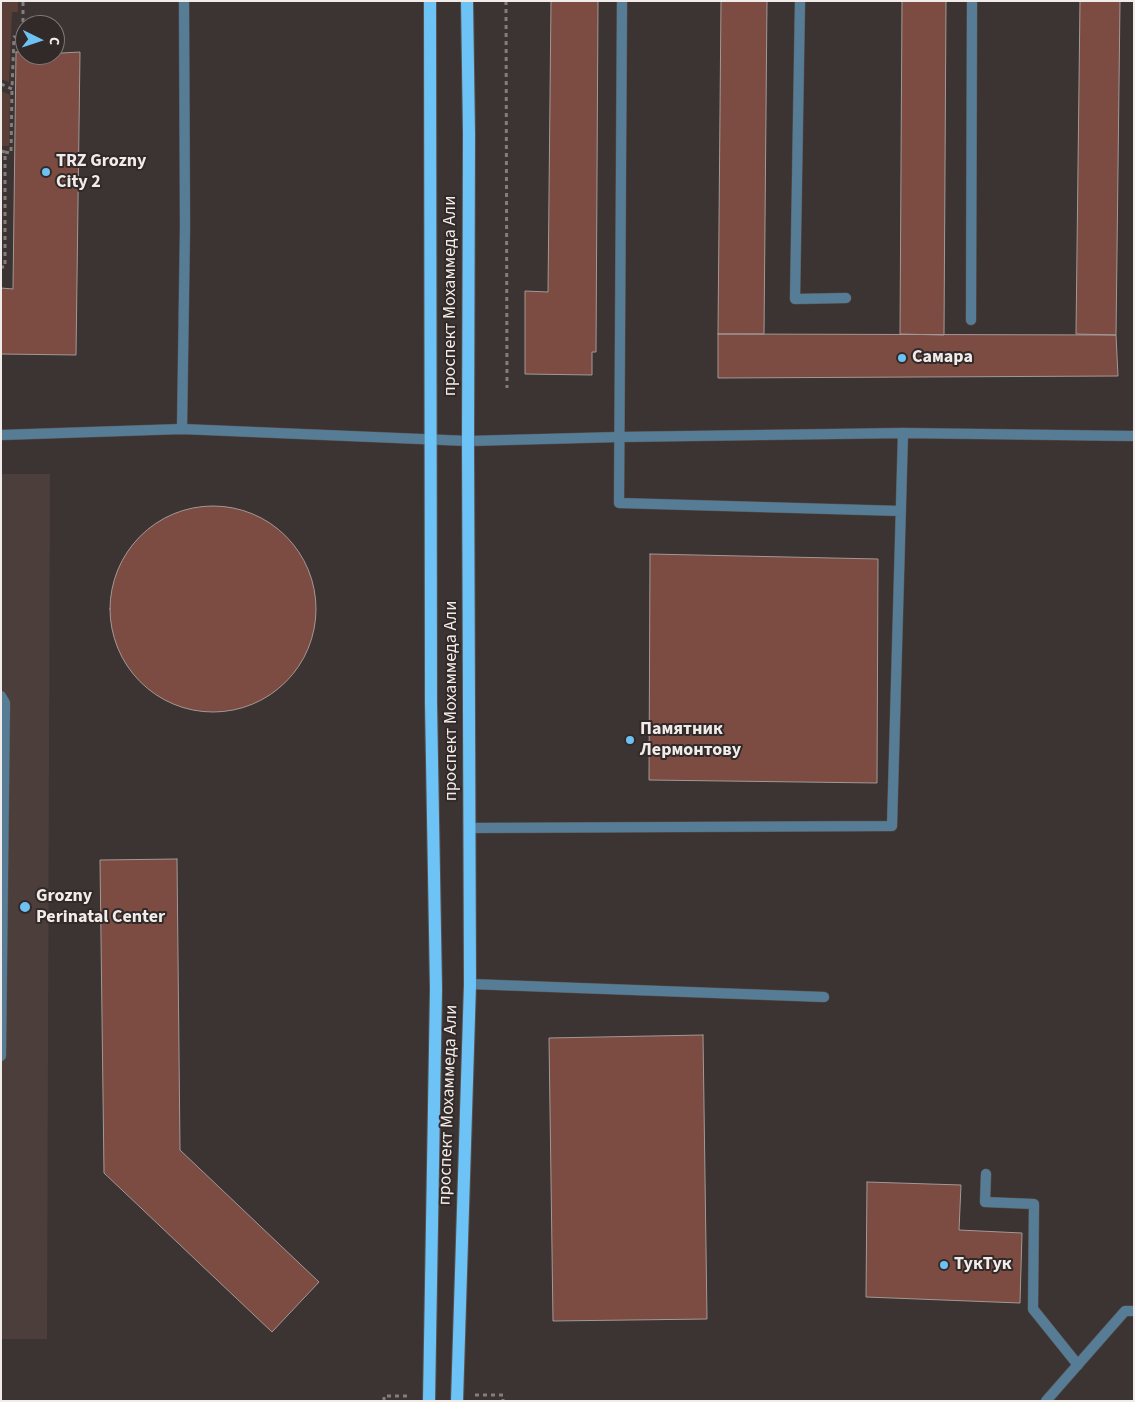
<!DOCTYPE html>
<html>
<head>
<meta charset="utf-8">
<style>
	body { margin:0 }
	#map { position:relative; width:1135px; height:1402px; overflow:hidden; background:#3c3432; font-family:"Source Sans 3",sans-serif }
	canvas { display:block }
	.frame { position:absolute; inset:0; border:2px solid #f1ecea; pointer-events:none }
	.north { position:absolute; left:15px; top:15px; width:50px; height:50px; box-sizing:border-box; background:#322a28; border:1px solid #7e7876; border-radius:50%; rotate:94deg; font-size:14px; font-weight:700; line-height:20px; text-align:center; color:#f1ecea }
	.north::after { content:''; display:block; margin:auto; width:18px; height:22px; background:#6ec2f3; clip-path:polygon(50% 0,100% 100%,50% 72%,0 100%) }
</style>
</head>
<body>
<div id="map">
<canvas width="1135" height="1402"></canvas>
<div class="frame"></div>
<div class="north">С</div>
</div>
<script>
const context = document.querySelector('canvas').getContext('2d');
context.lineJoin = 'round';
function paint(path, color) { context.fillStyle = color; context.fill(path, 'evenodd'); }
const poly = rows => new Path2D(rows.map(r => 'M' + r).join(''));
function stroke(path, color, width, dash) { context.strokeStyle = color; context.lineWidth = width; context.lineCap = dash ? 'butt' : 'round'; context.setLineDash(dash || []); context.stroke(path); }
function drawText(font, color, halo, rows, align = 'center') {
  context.font = font + ' "Source Sans 3",sans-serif'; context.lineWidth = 4; context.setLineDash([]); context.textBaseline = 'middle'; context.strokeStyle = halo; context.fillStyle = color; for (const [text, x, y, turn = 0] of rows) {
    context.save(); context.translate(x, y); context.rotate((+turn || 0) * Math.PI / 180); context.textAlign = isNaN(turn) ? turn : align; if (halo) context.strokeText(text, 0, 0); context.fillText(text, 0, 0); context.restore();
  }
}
paint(poly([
	[1,474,50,474,47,1339,1,1339]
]), '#4b3e3b');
paint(poly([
	[1,1,18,1,18,12,12,12,9,82,1,79],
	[1,91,10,95,9,146,1,146]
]), '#5c3e38');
const building = poly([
	[551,1,598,1,596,352,592,352,592,375,525,374,525,291,548,292,551,1],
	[721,1,767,1,764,334,718,334,721,1],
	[902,1,946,1,944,335,900,334,902,1],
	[1080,1,1120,1,1116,335,1076,334,1080,1],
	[16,52,25,52,25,55,80,52,76,355,1,354,1,288,13,289,16,52],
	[718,334,1116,335,1118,376,718,378,718,334],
	'110 609a103 103 0 1 1 206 0a103 103 0 1 1-206 0Z',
	[650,554,878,559,877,783,649,780,650,554],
	[177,859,180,1150,319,1282,272,1332,104,1173,100,860,177,859],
	[703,1035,707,1319,553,1321,549,1038,703,1035],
	[867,1182,961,1185,959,1230,1022,1233,1020,1303,866,1297,867,1182]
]);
paint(building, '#7c4b41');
stroke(building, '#a29997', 1);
const service = poly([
	[622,1,619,503,901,511],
	[800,1,795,299,846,298],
	[971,320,972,1],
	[182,429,185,227,184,1],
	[1,435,182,429,468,441],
	[1,696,5,703,1,1056],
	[470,828,892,826,903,433],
	[470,984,824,997],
	[986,1174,985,1202,1034,1204,1033,1309,1078,1365],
	[1046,1401,1125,1311,1134,1311]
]);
const minor = poly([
	[468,441,619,437,903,433,1134,436]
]);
const primary = poly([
	[429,1401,436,989,431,703,430,1],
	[457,1401,470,984,468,441,469,134,467,1]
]);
stroke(service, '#59514f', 11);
stroke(minor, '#59514f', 11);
stroke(primary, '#59514f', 14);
stroke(poly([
	[506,1,507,388],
	[1,84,12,89,14,37,23,37,23,1],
	[1,151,5,152,5,267,1,267],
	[5,152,11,153,12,89],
	[475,1395,503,1395,503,1401],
	[384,1401,384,1396,411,1396]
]), '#847d7b', 3, [4, 4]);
stroke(service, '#567d95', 10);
stroke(minor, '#567d95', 10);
stroke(primary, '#6dc3f5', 12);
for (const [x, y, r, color] of [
	[46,172,5,"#6ec2f3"],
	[902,358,5,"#6ec2f3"],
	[630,740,5,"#6ec2f3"],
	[25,907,6,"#6ec2f3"],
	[944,1265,5,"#6ec2f3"]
]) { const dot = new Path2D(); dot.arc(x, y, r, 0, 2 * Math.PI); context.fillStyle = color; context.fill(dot); stroke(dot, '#322a28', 2); }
drawText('bold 18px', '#f1ecea', '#322a28', [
	["TRZ Grozny",56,162],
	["City 2",56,183],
	["Самара",912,358],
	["Памятник",640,730],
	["Лермонтову",640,751],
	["Grozny",36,897],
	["Perinatal Center",36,918],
	["ТукТук",954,1265]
], 'left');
drawText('18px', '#f1ecea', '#322a28', [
	["проспект Мохаммеда Али",451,296,-90],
	["проспект Мохаммеда Али",452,701,-90],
	["проспект Мохаммеда Али",449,1105,-88]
]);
</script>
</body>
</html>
